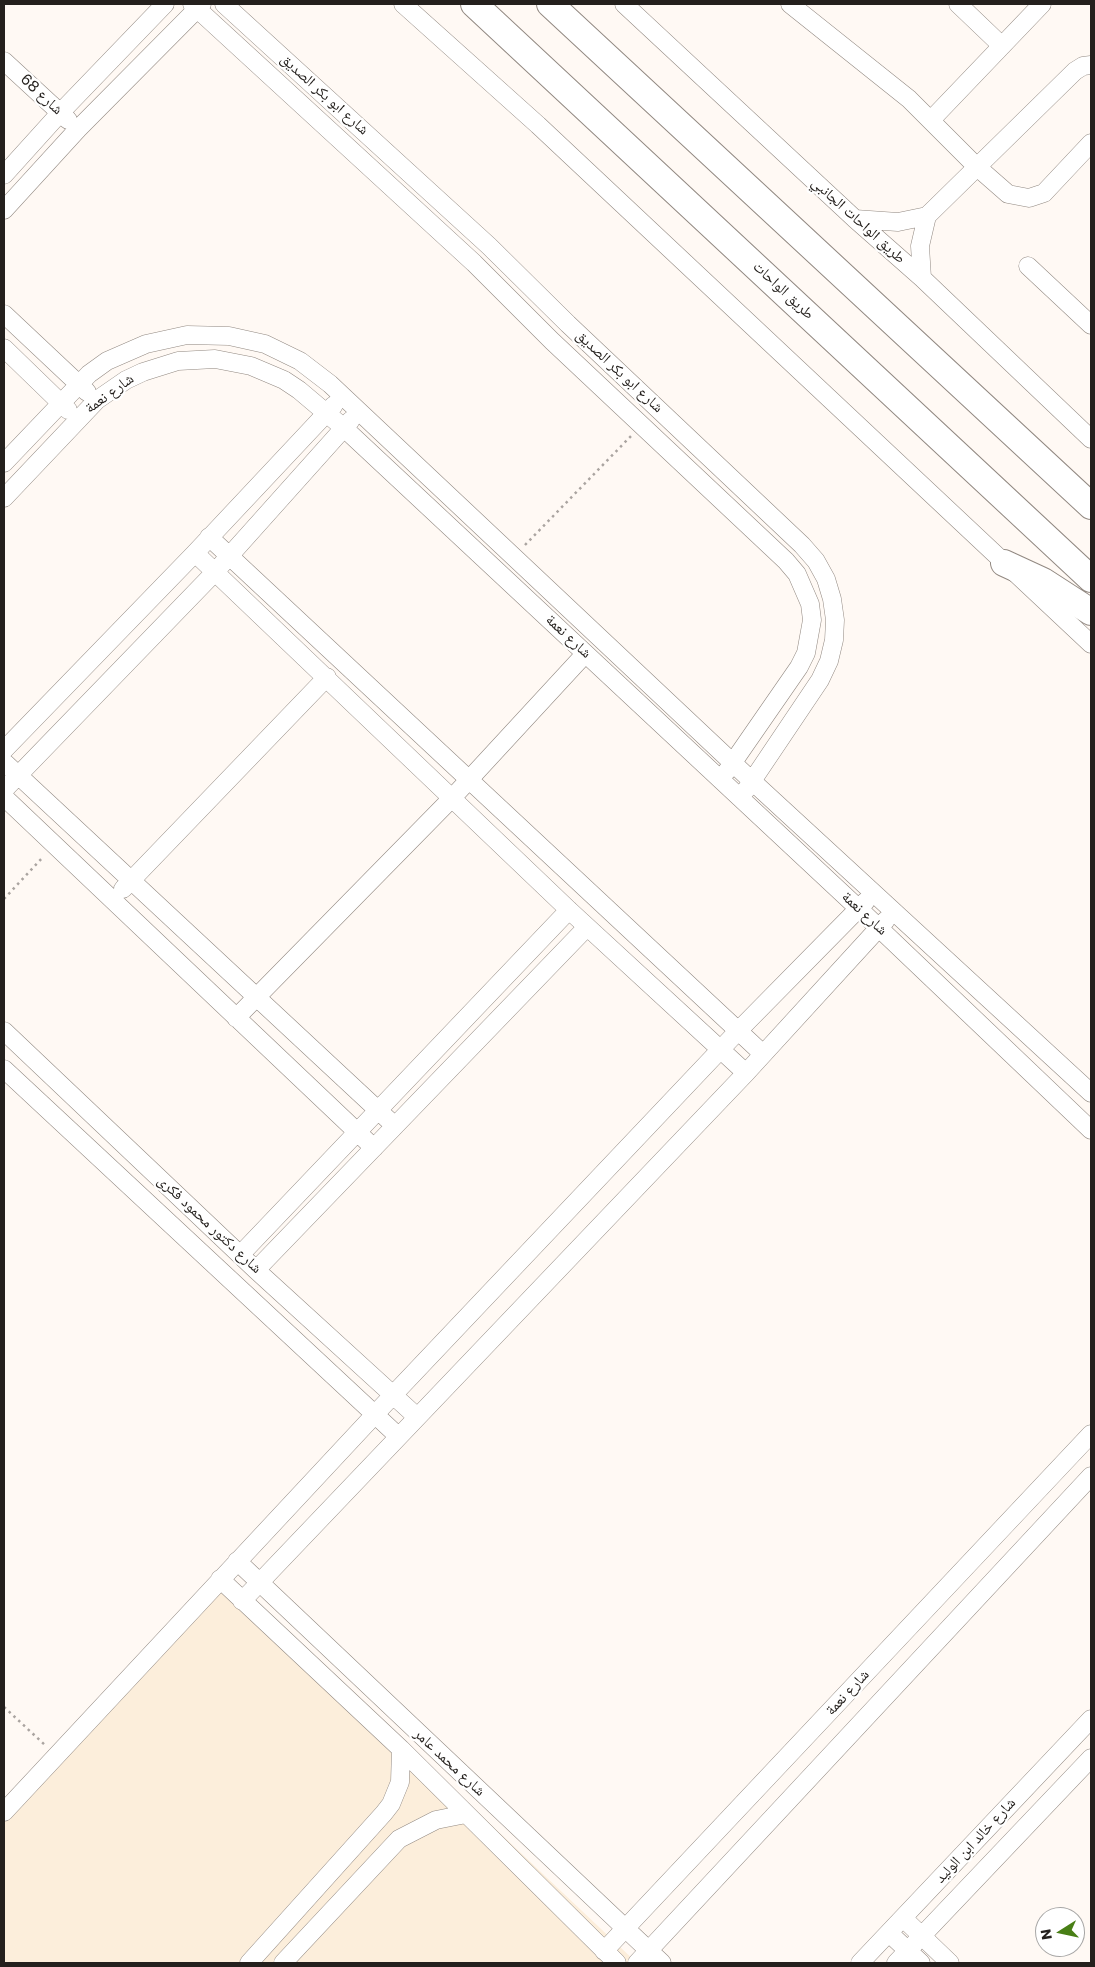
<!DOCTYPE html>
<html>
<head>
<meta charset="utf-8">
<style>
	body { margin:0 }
	#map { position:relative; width:1095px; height:1967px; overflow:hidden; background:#fff9f4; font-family:Poppins,sans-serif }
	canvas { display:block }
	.frame { position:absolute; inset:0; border:5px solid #24201d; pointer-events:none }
	.north { position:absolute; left:1035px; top:1907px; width:50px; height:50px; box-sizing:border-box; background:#fff; border:1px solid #a7a6a5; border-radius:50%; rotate:260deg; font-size:14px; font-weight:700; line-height:20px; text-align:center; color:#24201d }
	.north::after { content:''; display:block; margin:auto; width:18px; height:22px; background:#497f16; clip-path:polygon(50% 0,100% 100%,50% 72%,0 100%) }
</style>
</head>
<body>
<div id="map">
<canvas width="1095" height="1967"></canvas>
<div class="frame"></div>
<div class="north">N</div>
</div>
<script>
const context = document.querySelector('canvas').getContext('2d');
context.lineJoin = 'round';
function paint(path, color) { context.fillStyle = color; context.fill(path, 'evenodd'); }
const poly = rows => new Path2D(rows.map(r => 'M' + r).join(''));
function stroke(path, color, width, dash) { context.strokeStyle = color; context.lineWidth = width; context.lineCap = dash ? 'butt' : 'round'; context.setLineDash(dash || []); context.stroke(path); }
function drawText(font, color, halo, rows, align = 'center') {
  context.font = font + ' Poppins,"Noto Naskh Arabic",sans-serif'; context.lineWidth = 4.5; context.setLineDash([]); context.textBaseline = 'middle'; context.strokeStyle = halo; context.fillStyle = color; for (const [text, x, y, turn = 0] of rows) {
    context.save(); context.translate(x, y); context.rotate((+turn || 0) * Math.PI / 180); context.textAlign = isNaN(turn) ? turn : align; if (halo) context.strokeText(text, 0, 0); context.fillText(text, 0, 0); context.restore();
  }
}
paint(poly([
	[233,1579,545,1876,637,1963,4,1963,4,1822]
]), '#fceedb');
const minor = poly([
	[192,4,474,263,552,341,786,561,797,574,810,604,812,620,806,653,799,667,727,771],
	[224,4,489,246,568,324,802,545,816,561,826,579,832,599,835,620,834,640,829,661,820,680,746,790],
	[403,4,538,125,1091,644],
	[624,4,855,219,922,278,1091,439],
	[790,4,909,99,976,166,1008,194,1029,198,1044,193,1091,143],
	[958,4,1002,46],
	[4,61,68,120],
	[931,120,1042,4],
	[4,175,60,113,165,4],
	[4,210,78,129,202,4],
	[855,219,898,222,927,216,1075,71,1083,66,1091,65],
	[1028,266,1091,325],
	[922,278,920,246,927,216],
	[4,314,87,392],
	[4,348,68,410],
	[4,463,89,374,107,361,146,344,187,335,229,336,265,344,300,361,330,384,752,781,1091,1093],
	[4,498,97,400,126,380,143,372,178,361,215,359,251,366,284,380,299,390,344,428,858,908,1091,1130],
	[209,537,763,1054],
	[195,553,569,910,746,1073],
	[4,750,195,553,334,405],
	[4,762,395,1126],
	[4,790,215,572,351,420],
	[4,797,374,1148],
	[123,889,327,677],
	[236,1018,453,797,585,654],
	[4,1031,256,1270,416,1416],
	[4,1069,398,1436],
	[240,1255,569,910],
	[256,1270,587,927],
	[237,1561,662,1963],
	[220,1579,401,1749,617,1963],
	[242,1601,746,1073,886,920],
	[4,1812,393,1395,738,1031,866,901],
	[903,1918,950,1963],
	[889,1933,921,1963],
	[604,1951,1091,1434],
	[249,1963,384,1813,391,1804,400,1782,401,1749],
	[283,1963,399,1839,436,1820,466,1814],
	[637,1963,1091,1476],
	[860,1963,1091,1719],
	[896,1963,1091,1758]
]);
const highway = poly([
	[474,4,1091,579],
	[550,4,1091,506],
	[1004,563,1043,581,1091,612]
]);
stroke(minor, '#928982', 19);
stroke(highway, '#928982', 28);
stroke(poly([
	[525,545,631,436],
	[4,899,43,857],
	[4,1707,45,1745]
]), '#aaa4a0', 2.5, [2.5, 4]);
stroke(minor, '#fff', 18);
stroke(highway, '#fff', 26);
drawText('15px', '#24201d', '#fff', [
	["شارع 68",41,95,43],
	["شارع ابو بكر الصديق",324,95,42],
	["طريق الواحات الجانبي",858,221,42],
	["طريق الواحات",783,291,43],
	["شارع ابو بكر الصديق",619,372,43],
	["شارع نعمة",110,394,-36],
	["شارع نعمة",568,637,43],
	["شارع نعمة",864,914,43],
	["شارع دكتور محمود فكرى",209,1225,43],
	["شارع نعمة",848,1693,-47],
	["شارع محمد عامر",449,1763,43],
	["شارع خالد ابن الوليد",976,1841,-47]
]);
</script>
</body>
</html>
